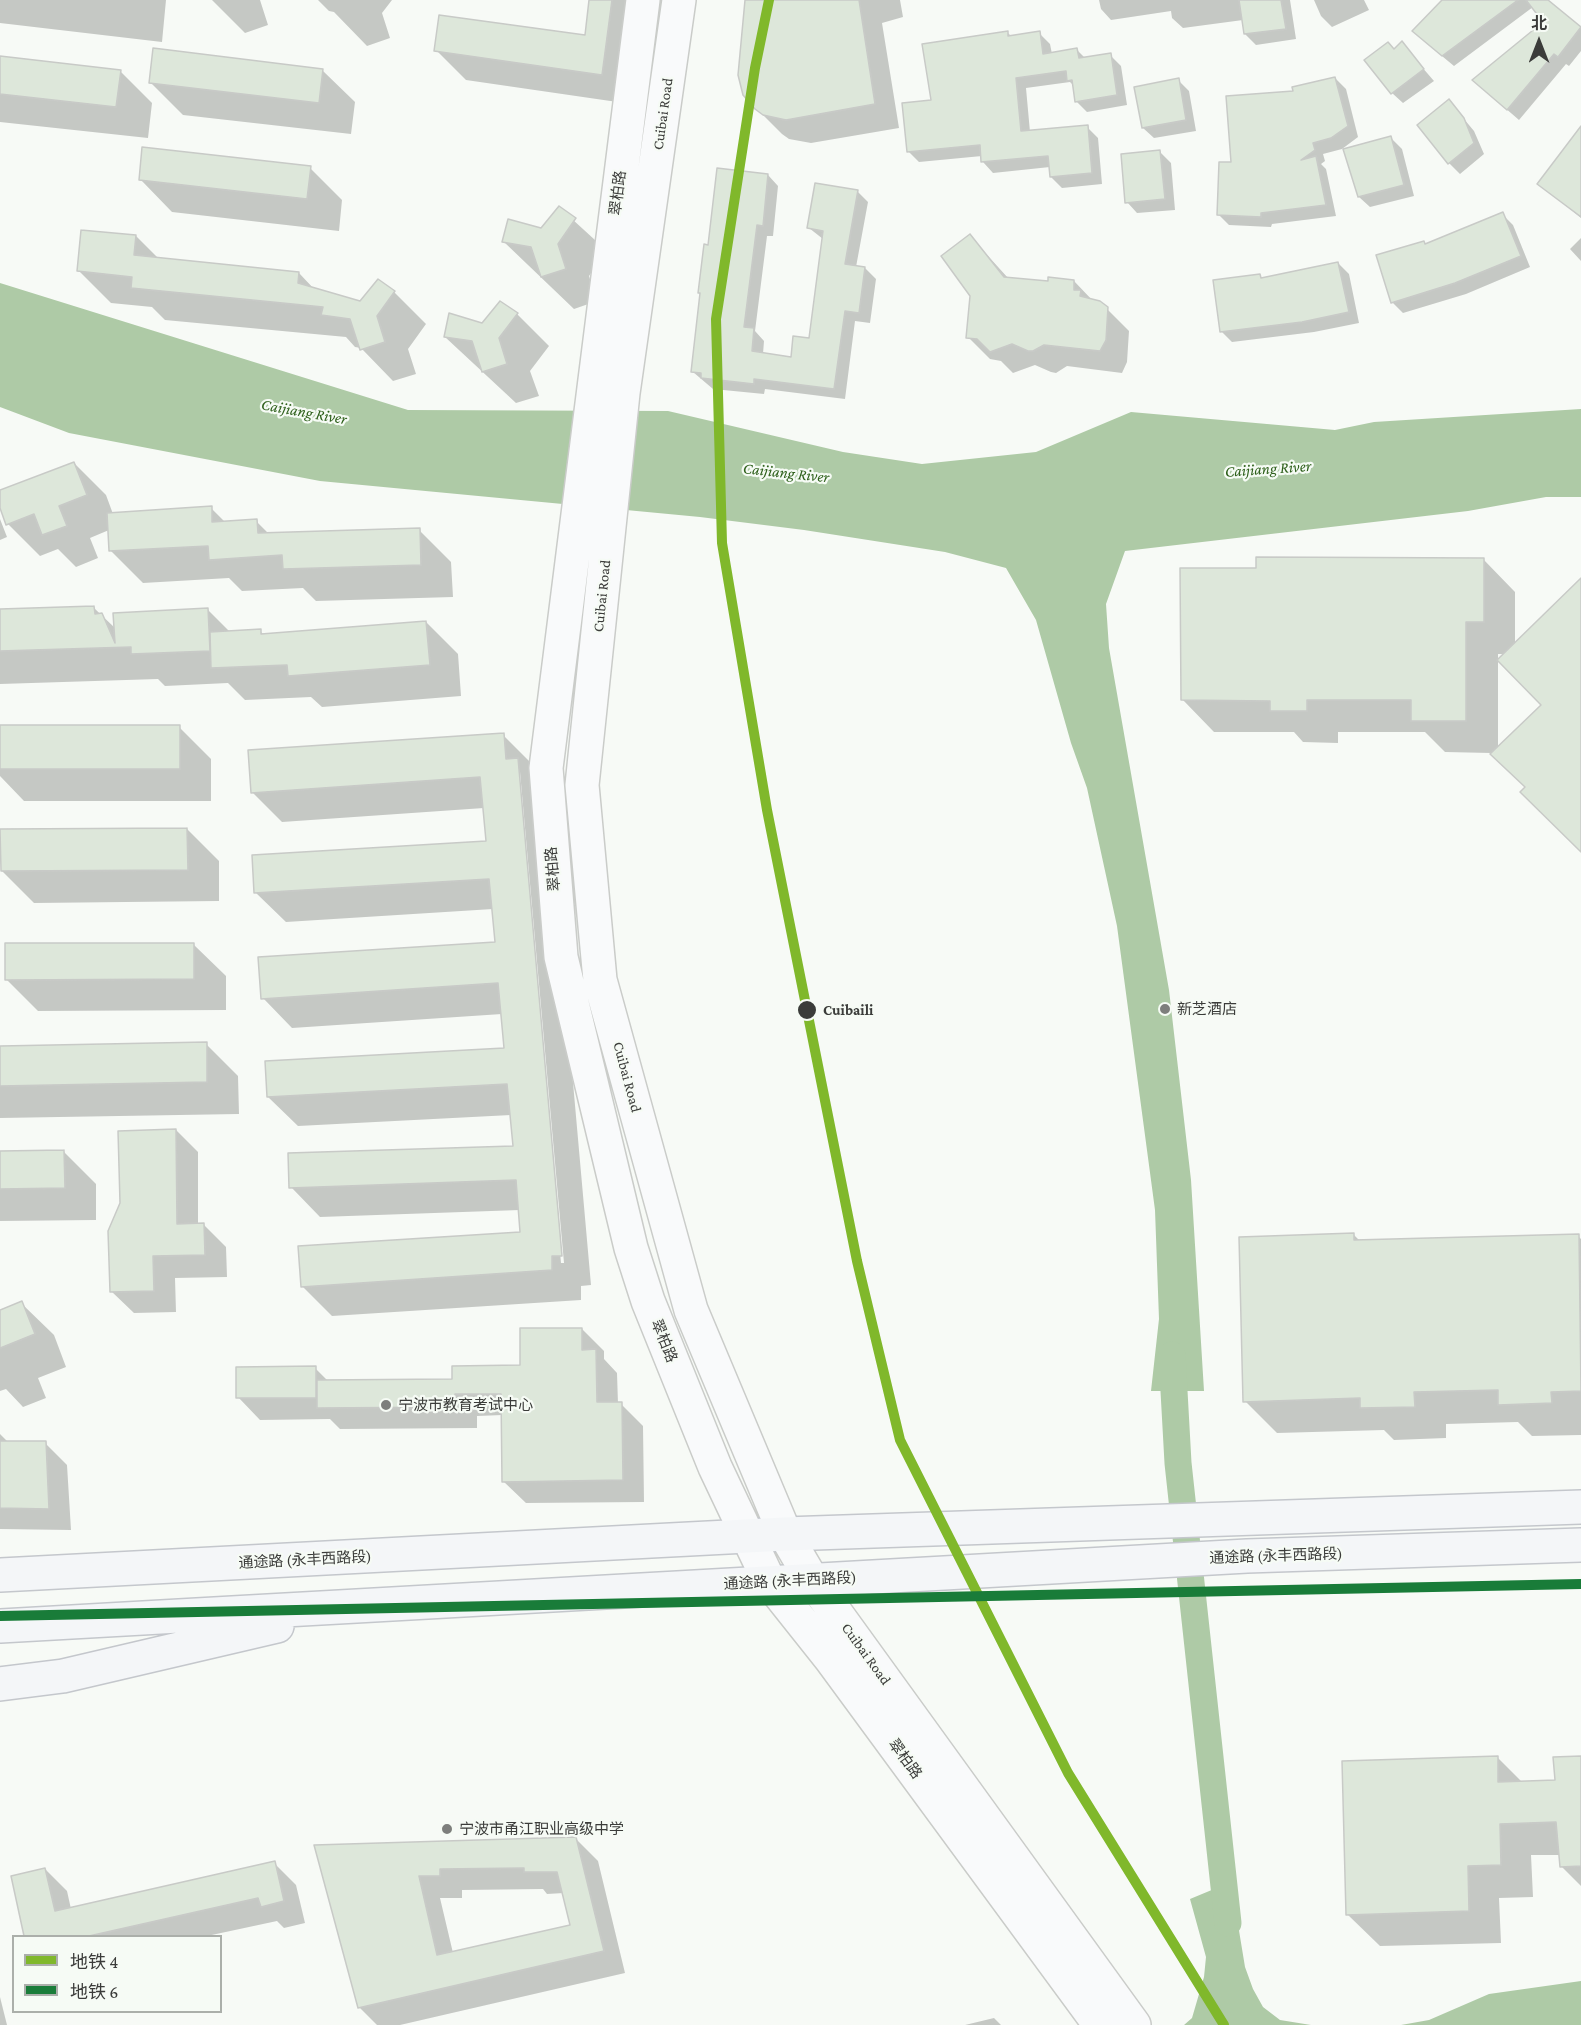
<!DOCTYPE html>
<html>
<head>
<meta charset="utf-8">
<style>
	body { margin:0 }
	#map { position:relative; width:1581px; height:2025px; overflow:hidden; background:#f7faf6; font-family:"Crimson Pro","Noto Sans SC",serif }
	canvas { display:block }
	.legend { position:absolute; left:12px; top:1935px; width:210px; height:78px; box-sizing:border-box; background:#f6fbf5; border:2px solid #abafaa; margin:0; padding:8px 10px; list-style:none; font-size:18px; color:#3b3c3a }
	.legend li { display:flex; align-items:center; gap:12px; height:30px }
	.legend b { width:30px; border:2px solid #abafaa }
	.north { position:absolute; left:1509px; top:12px; width:60px; height:60px; -webkit-text-stroke:4px #f6fbf5; paint-order:stroke; rotate:0deg; font-size:16px; font-weight:700; line-height:24px; text-align:center; color:#3b3c3a }
	.north::after { content:''; display:block; margin:auto; width:21px; height:27px; background:#3b3c3a; clip-path:polygon(50% 0,100% 100%,50% 72%,0 100%) }
</style>
</head>
<body>
<div id="map">
<canvas width="1581" height="2025"></canvas>
<ul class="legend">
<li><b style="height:8px;background:#80b82b"></b>地铁 4</li>
<li><b style="height:8px;background:#197c39"></b>地铁 6</li>
</ul>
<div class="north">北</div>
</div>
<script>
const context = document.querySelector('canvas').getContext('2d');
context.lineJoin = 'round';
function paint(path, color) { context.fillStyle = color; context.fill(path, 'evenodd'); }
const poly = rows => new Path2D(rows.map(r => 'M' + r).join(''));
function stroke(path, color, width, dash) { context.strokeStyle = color; context.lineWidth = width; context.lineCap = dash ? 'butt' : 'round'; context.setLineDash(dash || []); context.stroke(path); }
function drawText(font, color, halo, rows, align = 'center') {
  context.font = font + ' "Crimson Pro","Noto Sans SC",serif'; context.lineWidth = 4.5; context.setLineDash([]); context.textBaseline = 'middle'; context.strokeStyle = halo; context.fillStyle = color; for (const [text, x, y, turn = 0] of rows) {
    context.save(); context.translate(x, y); context.rotate((+turn || 0) * Math.PI / 180); context.textAlign = isNaN(turn) ? turn : align; if (halo) context.strokeText(text, 0, 0); context.fillText(text, 0, 0); context.restore();
  }
}
paint(poly([
	[0,283,408,410,668,411,843,452,922,464,1036,452,1131,412,1335,430,1374,422,1581,409,1581,497,1546,497,1468,511,1125,551,1106,604,1109,648,1169,990,1191,1180,1204,1391,1151,1391,1159,1319,1155,1210,1117,926,1087,788,1071,743,1036,620,1006,568,945,552,804,530,700,517,320,481,69,433,0,407],
	[1231,1882,1245,1967,1253,1989,1263,2007,1280,2020,1311,2025,1184,2025,1192,2018,1204,1977,1206,1957,1190,1899],
	[1581,1981,1581,2025,1401,2025,1429,2020,1489,1994]
]), '#aecaa6');
paint(poly([
	[0,0,166,0,162,42,0,23],
	[212,0,260,0,268,25,245,33],
	[318,0,392,0,382,13,390,38,367,46,334,12,329,11],
	[591,0,645,0,631,104,466,80,436,50,586,37],
	[748,0,900,0,903,17,882,23,899,128,811,143,789,139,782,134,756,108],
	[1099,0,1290,0,1296,39,1256,45,1245,34,1243,20,1183,28,1172,18,1171,11,1111,20,1101,9],
	[1314,0,1364,0,1369,10,1332,27,1321,16],
	[1452,0,1545,0,1581,27,1581,51,1569,66,1566,64,1519,120,1474,81,1545,22,1533,7,1454,66,1425,42],
	[1007,32,1012,37,1039,33,1050,44,1052,54,1077,50,1085,58,1110,55,1121,66,1127,105,1087,112,1076,101,1074,86,1070,82,1026,88,1030,132,1087,127,1098,138,1102,184,1062,188,1051,177,1050,167,993,173,983,162,982,156,919,162,908,151,932,102],
	[1402,44,1434,81,1403,103,1392,93,1395,51],
	[0,58,120,71,152,103,148,138,0,122],
	[322,70,355,102,351,134,183,115,151,83],
	[1335,78,1346,89,1358,137,1342,149,1323,154,1325,161,1321,164,1326,169,1336,216,1272,224,1271,227,1229,225,1218,214,1233,164,1295,92],
	[1178,80,1189,91,1196,131,1154,138,1143,128],
	[1449,101,1474,131,1484,154,1460,174,1449,163],
	[1581,126,1581,218,1542,186],
	[1391,138,1402,149,1414,196,1370,207,1359,197],
	[1160,152,1171,163,1175,210,1137,213,1127,202],
	[310,168,342,200,339,231,172,212,140,179],
	[768,175,778,186,773,236,767,236,755,331,764,341,763,354,792,358,810,340,823,239,809,228,857,191,868,202,856,267,865,268,876,279,870,323,855,321,845,399,765,389,764,394,713,389,693,372,702,295,699,293,710,247],
	[560,208,607,251,589,276,597,301,574,309,504,242,542,230],
	[1502,214,1513,225,1530,267,1466,294,1403,313,1392,302,1423,242,1426,245],
	[136,236,159,259,299,273,315,290,361,303,378,281,394,292,426,324,408,349,416,374,393,381,361,348,355,347,346,337,165,320,152,307,111,303,79,271],
	[970,236,1008,278,1049,283,1074,281,1094,302,1107,309,1129,331,1127,362,1122,373,1067,366,1056,373,1051,372,1035,365,1013,373,1001,361,990,359,968,337,971,295],
	[1581,238,1581,261,1570,249],
	[1338,263,1349,274,1359,323,1314,332,1232,342,1221,331,1260,276,1263,279],
	[517,314,549,346,530,371,539,396,516,403,445,337],
	[74,463,106,495,113,514,211,508,226,523,256,521,269,534,419,530,451,562,453,597,316,601,303,588,242,591,229,578,143,583,111,551,109,530,90,538,98,558,76,567,58,549,40,556,8,524,0,504,0,492],
	[0,519,7,537,0,540],
	[1483,559,1515,592,1515,645,1581,580,1581,851,1526,788,1491,753,1445,752,1425,732,1338,732,1338,743,1303,742,1294,732,1214,732,1182,699,1257,570],
	[1498,654,1506,654,1543,705,1498,749],
	[94,608,115,628,207,609,230,632,260,631,264,635,426,622,458,654,461,696,322,707,311,697,245,700,228,683,165,686,158,679,0,684,0,611],
	[0,727,179,727,211,759,211,801,24,801,0,776],
	[503,735,533,765,547,790,591,1285,581,1286,581,1300,332,1316,302,1286,522,1234,520,1210,320,1217,291,1187,514,1147,511,1115,298,1126,268,1097,506,1050,502,1014,292,1028,263,998,496,943,493,909,286,922,256,893,487,842,484,808,282,822,252,792],
	[517,769,520,772,564,1263,561,1263],
	[187,829,219,861,219,901,34,903,2,871],
	[193,944,226,976,226,1010,38,1011,6,979],
	[206,1044,238,1076,239,1114,0,1118,0,1047],
	[176,1130,198,1152,198,1225,204,1225,226,1247,227,1277,175,1278,176,1312,134,1313,111,1291],
	[64,1152,96,1184,96,1220,0,1221,0,1153],
	[1354,1235,1361,1242,1578,1236,1581,1239,1581,1435,1532,1436,1518,1422,1446,1424,1446,1438,1394,1440,1384,1430,1277,1433,1245,1401],
	[21,1303,54,1335,66,1367,38,1378,46,1398,23,1407,6,1389,0,1391,0,1311],
	[582,1329,604,1351,604,1359,617,1373,618,1404,621,1404,643,1426,644,1502,526,1503,503,1481,503,1415,477,1416,477,1428,340,1429,330,1419,260,1420,238,1397,315,1368,328,1381,454,1380,521,1367],
	[0,1434,9,1443,45,1443,67,1465,71,1530,0,1529],
	[1581,1757,1581,1886,1561,1866,1560,1855,1531,1855,1533,1897,1499,1898,1501,1943,1380,1946,1347,1914,1498,1758,1522,1782,1557,1781],
	[575,1838,598,1861,625,1973,400,2025,377,2025,359,2007,316,1846],
	[543,1889,547,1894,564,1893,571,1926,453,1953,440,1898,462,1898,462,1890],
	[274,1863,296,1885,305,1923,284,1928,277,1921,207,1936,26,1936,12,1877,45,1869,67,1891,71,1909],
	[0,1997,7,2025,0,2025],
	[994,2018,1001,2025,965,2025]
]), '#0003');
stroke(poly([
	[1172,1355,1178,1463,1228,1923]
]), '#aecaa6', 27);
const building = poly([
	[589,0,612,0,602,75,434,51,439,15,585,35,589,0],
	[745,0,859,0,875,104,786,120,763,115,755,109,743,95,738,75,745,0],
	[1239,0,1281,0,1286,29,1244,34,1239,0],
	[1442,0,1518,0,1442,56,1412,31,1442,0],
	[1526,0,1548,0,1581,27,1558,57,1554,54,1507,110,1472,80,1543,22,1526,0],
	[1008,31,1008,36,1040,31,1043,54,1077,48,1079,58,1111,53,1117,95,1075,102,1072,80,1067,81,1066,71,1016,78,1021,131,1088,125,1092,173,1050,177,1048,156,981,162,980,145,907,152,902,103,931,100,922,44,1008,31],
	[1402,41,1424,69,1391,94,1364,60,1388,42,1394,49,1402,41],
	[153,48,323,69,319,103,149,83,153,48],
	[0,56,121,70,116,107,0,94,0,56],
	[1335,77,1348,126,1331,138,1313,143,1315,150,1301,160,1316,156,1326,205,1261,213,1261,217,1217,215,1219,162,1231,162,1226,96,1293,91,1292,87,1335,77],
	[1179,78,1186,120,1142,128,1134,87,1179,78],
	[1449,99,1464,118,1474,143,1448,164,1417,125,1449,99],
	[1581,126,1581,217,1537,184,1581,126],
	[1391,136,1404,185,1358,197,1343,149,1391,136],
	[142,147,311,166,307,199,139,180,142,147],
	[1160,150,1165,199,1125,203,1121,154,1160,150],
	[717,168,768,174,763,226,757,225,744,327,754,328,752,351,791,357,793,336,809,338,823,231,807,228,815,183,858,190,845,264,865,267,859,313,845,311,834,389,754,379,754,384,701,378,701,373,691,372,700,293,698,293,704,244,708,245,717,168],
	[559,206,576,218,558,244,566,269,541,277,531,247,502,242,508,219,541,228,559,206],
	[1503,212,1521,256,1455,283,1391,303,1376,255,1424,241,1425,244,1503,212],
	[81,230,136,235,134,255,299,272,298,283,360,301,378,279,395,291,377,316,385,342,360,350,350,319,321,315,323,307,131,288,132,277,77,271,81,230],
	[970,234,1004,277,1048,281,1048,277,1074,280,1074,290,1081,290,1080,296,1100,301,1108,307,1106,340,1100,351,1044,345,1033,351,1028,351,1012,344,990,352,977,339,966,338,970,296,941,256,970,234],
	[1338,262,1349,312,1302,322,1220,332,1213,280,1260,274,1261,278,1338,262],
	[500,301,518,313,499,338,507,364,482,372,472,341,444,337,449,313,482,323,500,301],
	[74,462,87,495,59,506,67,526,42,535,34,514,6,525,0,508,0,490,74,462],
	[212,506,212,522,257,519,258,533,420,528,421,565,283,569,282,555,209,560,208,546,109,551,107,513,212,506],
	[1256,557,1484,558,1484,622,1466,622,1466,721,1411,721,1411,700,1307,700,1307,711,1270,711,1270,701,1181,700,1180,568,1256,568,1256,557],
	[1581,578,1581,852,1520,792,1525,787,1490,754,1541,705,1497,660,1581,578],
	[94,606,95,614,102,613,115,643,113,613,208,608,210,651,131,654,131,647,0,651,0,609,94,606],
	[426,621,430,665,288,676,287,665,211,668,210,632,261,629,261,634,426,621],
	[0,725,180,725,180,769,0,769,0,725],
	[504,733,506,759,518,758,562,1256,552,1256,552,1270,301,1287,298,1246,520,1232,516,1180,289,1188,288,1153,513,1146,507,1084,267,1097,265,1061,504,1048,498,983,261,999,258,957,495,942,489,879,254,893,252,855,486,841,480,777,251,793,248,750,504,733],
	[187,828,188,870,1,871,0,829,187,828],
	[5,943,194,943,194,979,5,980,5,943],
	[207,1042,207,1082,0,1086,0,1046,207,1042],
	[176,1129,177,1224,204,1223,205,1255,153,1256,154,1291,110,1292,108,1231,120,1203,118,1131,176,1129],
	[64,1150,65,1188,0,1189,0,1151,64,1150],
	[1354,1233,1354,1240,1579,1234,1581,1391,1551,1392,1552,1403,1498,1405,1498,1390,1414,1392,1415,1407,1360,1408,1360,1398,1243,1402,1239,1237,1354,1233],
	[22,1301,35,1334,0,1348,0,1310,22,1301],
	[520,1328,582,1328,582,1350,596,1349,597,1402,622,1402,623,1480,502,1482,501,1394,455,1394,455,1407,317,1408,317,1380,452,1379,452,1366,520,1365,520,1328],
	[316,1366,316,1398,236,1398,236,1367,316,1366],
	[0,1441,46,1441,49,1509,0,1508,0,1441],
	[1498,1756,1498,1782,1555,1780,1553,1757,1581,1756,1581,1866,1560,1867,1556,1822,1500,1824,1501,1865,1468,1866,1469,1911,1346,1915,1342,1761,1498,1756],
	[576,1837,604,1951,358,2008,314,1845,576,1837],
	[524,1868,524,1872,557,1872,570,1925,437,1955,419,1876,440,1876,440,1869,524,1868],
	[275,1861,284,1901,261,1907,258,1898,89,1936,24,1936,11,1876,45,1868,55,1911,275,1861]
]);
paint(building, '#dde7da');
stroke(building, '#c8cac7', 1.5);
const secondary = poly([
	[643,0,546,768,561,957,631,1248,648,1301,715,1467,769,1581,831,1659,1100,2025],
	[679,0,623,393,582,785,600,980,691,1310,785,1534,812,1580,1134,2025]
]);
const primary = poly([
	[0,1575,785,1534,1581,1507],
	[0,1626,1247,1556,1581,1545],
	[0,1684,63,1676,277,1626]
]);
stroke(secondary, '#caccc9', 36);
stroke(primary, '#c4c7cc', 36);
stroke(secondary, '#f9fafb', 33);
stroke(primary, '#f4f6f8', 33);
stroke(poly([
	[769,0,755,68,716,319,722,543,767,810,857,1261,900,1440,1068,1773,1224,2025]
]), '#80b82b', 10);
stroke(poly([
	[0,1616,1581,1584]
]), '#197c39', 10);
for (const [x, y, r, color] of [
	[1165,1009,6,"#7d7e7c"],
	[807,1010,10,"#3b3c3a"],
	[386,1405,6,"#7d7e7c"],
	[447,1829,6,"#7d7e7c"]
]) { const dot = new Path2D(); dot.arc(x, y, r, 0, 2 * Math.PI); context.fillStyle = color; context.fill(dot); stroke(dot, '#f6fbf5', 2); }
drawText('15px', '#3b3c3a', '#f6fbf5', [
	["Cuibai Road",663,114,-82],
	["翠柏路",618,193,-83],
	["Cuibai Road",602,596,-84],
	["翠柏路",553,869,-95],
	["Cuibai Road",627,1077,75],
	["翠柏路",664,1341,68],
	["通途路 (永丰西路段)",1276,1556,-2],
	["通途路 (永丰西路段)",305,1560,-3],
	["通途路 (永丰西路段)",790,1581,-3],
	["Cuibai Road",866,1654,54],
	["翠柏路",905,1759,54]
]);
drawText('15px', '#3b3c3a', '#f6fbf5', [
	["新芝酒店",1177,1009],
	["宁波市教育考试中心",398,1405],
	["宁波市甬江职业高级中学",459,1829]
], 'left');
drawText('bold 15px', '#3b3c3a', '#f6fbf5', [
	["Cuibaili",823,1010]
], 'left');
drawText('italic 16px', '#2d5f1a', '#f6fbf5', [
	["Caijiang River",304,412,10],
	["Caijiang River",1268,469,-4],
	["Caijiang River",786,473,6]
]);
</script>
</body>
</html>
